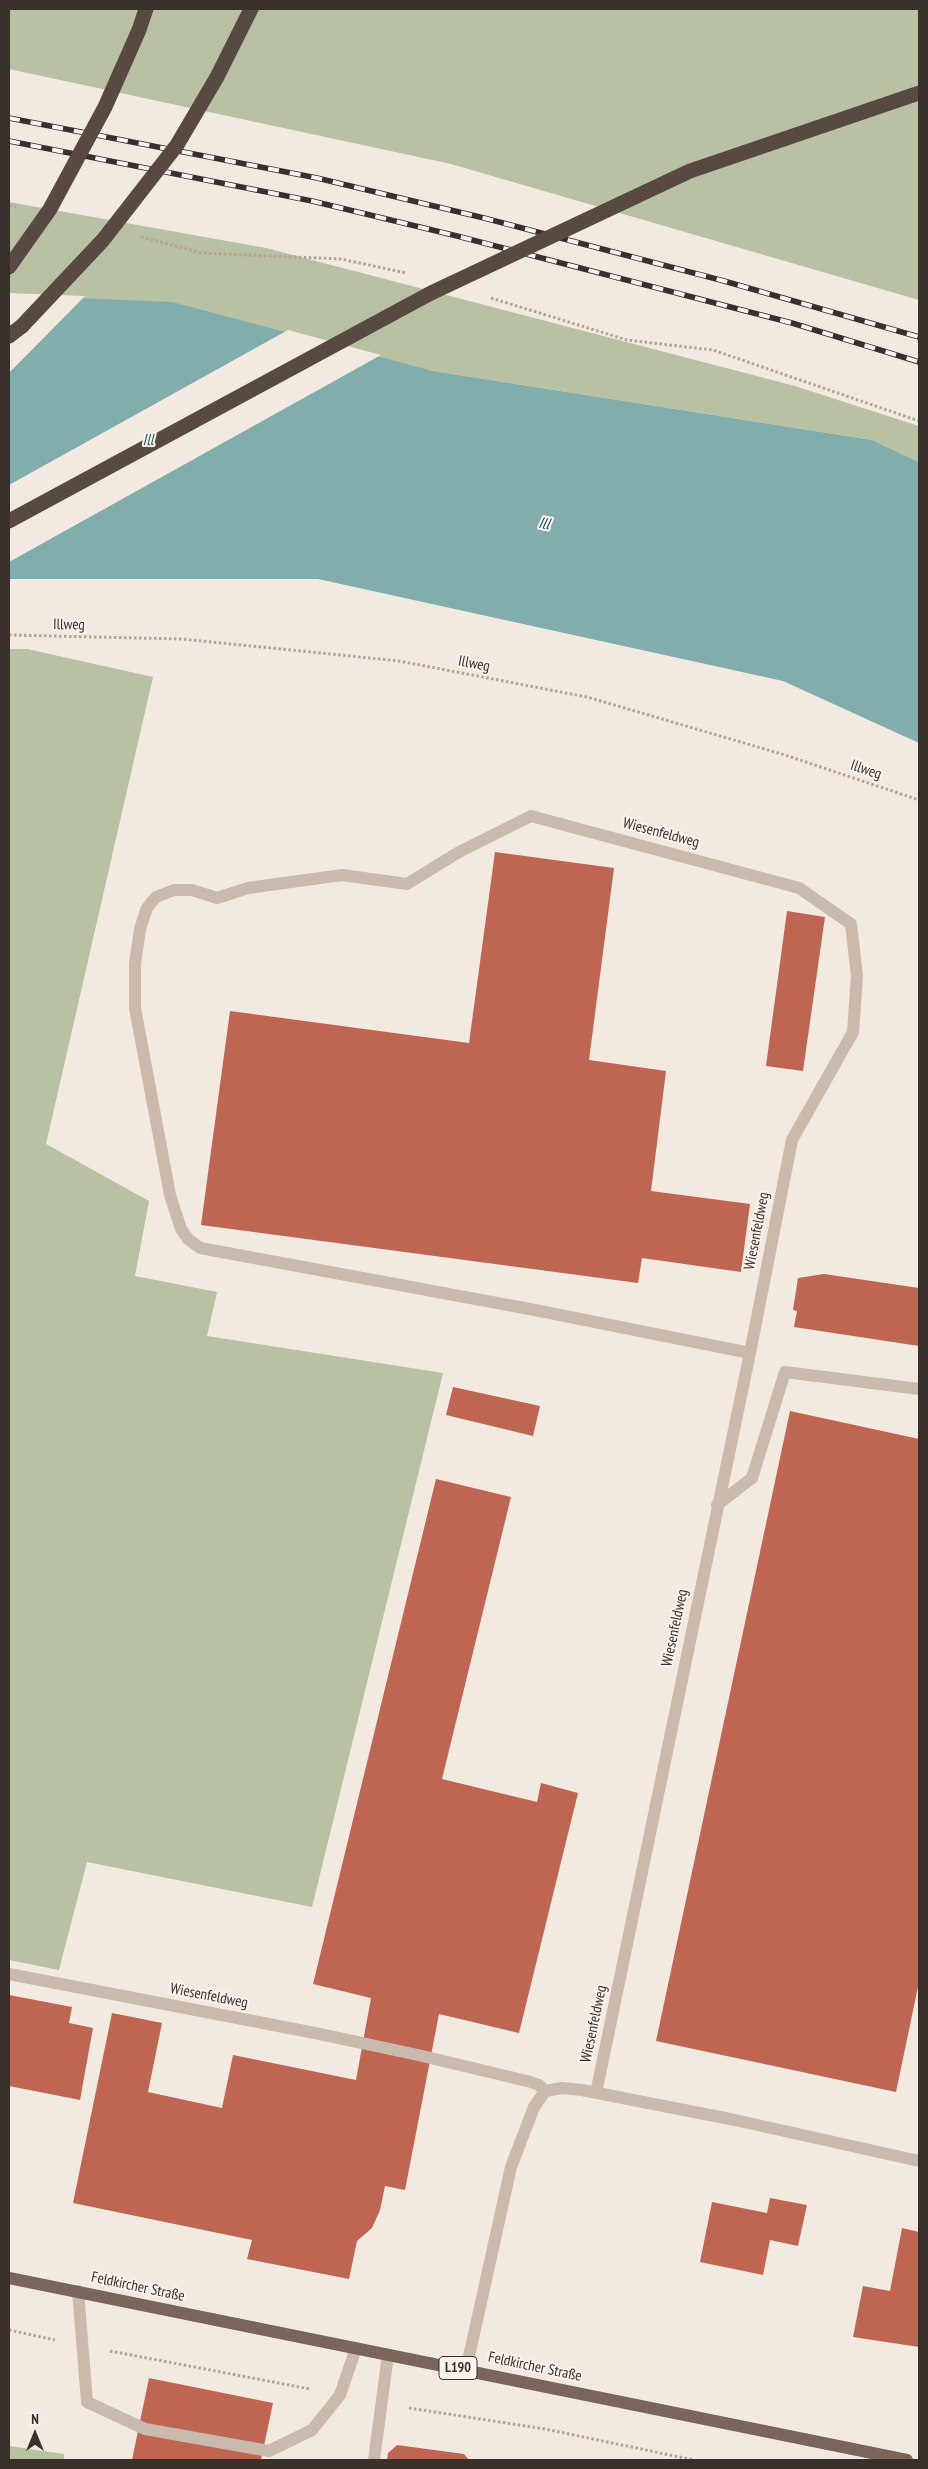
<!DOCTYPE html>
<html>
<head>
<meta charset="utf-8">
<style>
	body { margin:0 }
	#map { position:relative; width:928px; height:2469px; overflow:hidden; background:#f2e9e1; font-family:"PT Sans Narrow",sans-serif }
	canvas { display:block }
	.frame { position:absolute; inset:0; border:10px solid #392f2b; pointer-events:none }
	.north { position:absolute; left:10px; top:2409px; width:50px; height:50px; -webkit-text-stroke:4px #faf3ed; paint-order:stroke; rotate:0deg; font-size:14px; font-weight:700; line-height:20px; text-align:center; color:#392f2b }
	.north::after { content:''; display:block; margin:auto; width:18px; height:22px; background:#392f2b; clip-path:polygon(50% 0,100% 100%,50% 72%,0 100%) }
</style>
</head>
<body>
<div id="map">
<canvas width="928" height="2469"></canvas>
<div class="frame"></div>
<div class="north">N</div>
</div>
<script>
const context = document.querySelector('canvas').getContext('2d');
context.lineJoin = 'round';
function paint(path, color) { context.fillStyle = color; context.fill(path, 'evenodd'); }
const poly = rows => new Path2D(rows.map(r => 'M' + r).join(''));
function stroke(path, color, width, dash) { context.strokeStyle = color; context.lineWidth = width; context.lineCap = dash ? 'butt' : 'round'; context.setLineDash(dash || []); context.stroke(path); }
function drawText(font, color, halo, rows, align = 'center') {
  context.font = font + ' "PT Sans Narrow",sans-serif'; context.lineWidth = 4; context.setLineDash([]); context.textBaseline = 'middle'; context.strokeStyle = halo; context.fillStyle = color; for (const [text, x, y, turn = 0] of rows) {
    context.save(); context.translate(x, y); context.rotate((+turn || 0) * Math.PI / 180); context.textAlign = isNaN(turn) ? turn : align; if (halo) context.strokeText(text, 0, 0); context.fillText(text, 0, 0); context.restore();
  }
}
paint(poly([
	[9,9,919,9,919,300,451,164,9,69],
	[9,202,266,248,795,386,919,426,919,462,872,440,433,371,9,295],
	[9,649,27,649,153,677,46,1144,149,1201,135,1276,217,1292,207,1336,443,1373,312,1907,87,1862,59,1970,9,1960],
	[9,2446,64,2454,64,2460,9,2460]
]), '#b8c1a1');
paint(poly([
	[9,295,172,302,433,371,872,440,919,462,919,743,783,681,318,579,9,579]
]), '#81aead');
paint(poly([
	[9,293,85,296,9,373],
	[288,330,381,355,9,562,9,485]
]), '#f2e9e1');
paint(poly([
	[495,852,614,868,589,1060,666,1071,651,1191,750,1204,741,1272,642,1258,638,1283,201,1225,230,1011,469,1043],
	[787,911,825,917,803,1071,766,1066],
	[824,1274,919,1288,919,1346,794,1327,797,1311,793,1310,798,1278],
	[453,1387,540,1406,533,1436,446,1415],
	[790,1411,919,1439,919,1982,896,2092,656,2041],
	[436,1479,511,1497,442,1779,537,1802,541,1783,578,1793,519,2033,439,2014,405,2190,385,2186,380,2210,372,2228,357,2241,349,2279,247,2259,252,2240,73,2203,112,2013,162,2023,148,2092,222,2108,233,2055,356,2080,371,1998,313,1984],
	[9,1995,72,2007,69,2023,93,2028,80,2100,9,2086],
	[770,2198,807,2205,798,2246,770,2240,763,2275,700,2262,712,2202,767,2213],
	[902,2228,919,2232,919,2347,853,2337,863,2286,890,2291],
	[149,2378,273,2403,261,2460,132,2460],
	[397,2445,464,2454,469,2460,387,2460,388,2453]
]), '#bf6652');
stroke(poly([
	[9,206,16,207],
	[141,237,202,253,341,259,406,273],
	[491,298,627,340,713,350,919,421],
	[9,635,181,639,399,661,587,697,785,755,919,800],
	[9,2330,55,2340],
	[110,2351,310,2389],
	[409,2408,545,2429,694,2460]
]), '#b6a397', 3, [2.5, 2.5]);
stroke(poly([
	[717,1505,752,1478,785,1372,919,1389],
	[596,2093,750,1353,792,1140,853,1032,857,976,851,924,799,888,531,816,459,852,407,884,342,875,248,888,217,898,192,890,174,890,156,897,147,908,140,929,135,964,135,1008,170,1195,181,1229,188,1239,200,1248,222,1252,535,1310,750,1353],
	[78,2291,87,2402,145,2429,269,2451,312,2430,340,2395,356,2348],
	[374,2460,388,2355]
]), '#cab9ad', 12);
stroke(poly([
	[9,1974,315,2033,418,2055,531,2082,539,2085,545,2091],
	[466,2370,511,2167,534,2107,545,2091,562,2088,582,2090,735,2120,919,2161]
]), '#cab9ad', 12);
stroke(poly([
	[9,2278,907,2460]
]), '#7a655d', 12);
stroke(poly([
	[9,336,22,326]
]), '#594943', 15);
const rail = poly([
	[9,118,317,178,484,218,724,281,919,337],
	[9,141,312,201,457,236,792,323,919,362]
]);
stroke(rail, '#392f2b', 5.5);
stroke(rail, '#faf3ed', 4, [11]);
stroke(poly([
	[9,267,50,209,105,107,139,30,146,9],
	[22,326,103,240,177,145,217,77,251,9],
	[9,521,431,293,690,171,919,93]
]), '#594943', 15);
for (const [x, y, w] of [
	[458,2368,38]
]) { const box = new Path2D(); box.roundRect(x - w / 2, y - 11.5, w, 23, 4); context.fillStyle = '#faf3ed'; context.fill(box); stroke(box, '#392f2b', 1); }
drawText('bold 14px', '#392f2b', null, [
	["L190",458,2368]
]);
drawText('15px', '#392f2b', '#faf3ed', [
	["Illweg",69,625,1],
	["Illweg",474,664,11],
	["Illweg",866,770,19],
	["Wiesenfeldweg",661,833,15],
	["Wiesenfeldweg",757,1231,-79],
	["Wiesenfeldweg",675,1628,-78],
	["Wiesenfeldweg",209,1996,11],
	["Wiesenfeldweg",594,2024,-78],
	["Feldkircher Straße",138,2287,12],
	["Feldkircher Straße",535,2367,12]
]);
drawText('italic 16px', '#235858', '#faf3ed', [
	["Ill",148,440],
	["Ill",544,524,11]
]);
</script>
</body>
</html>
